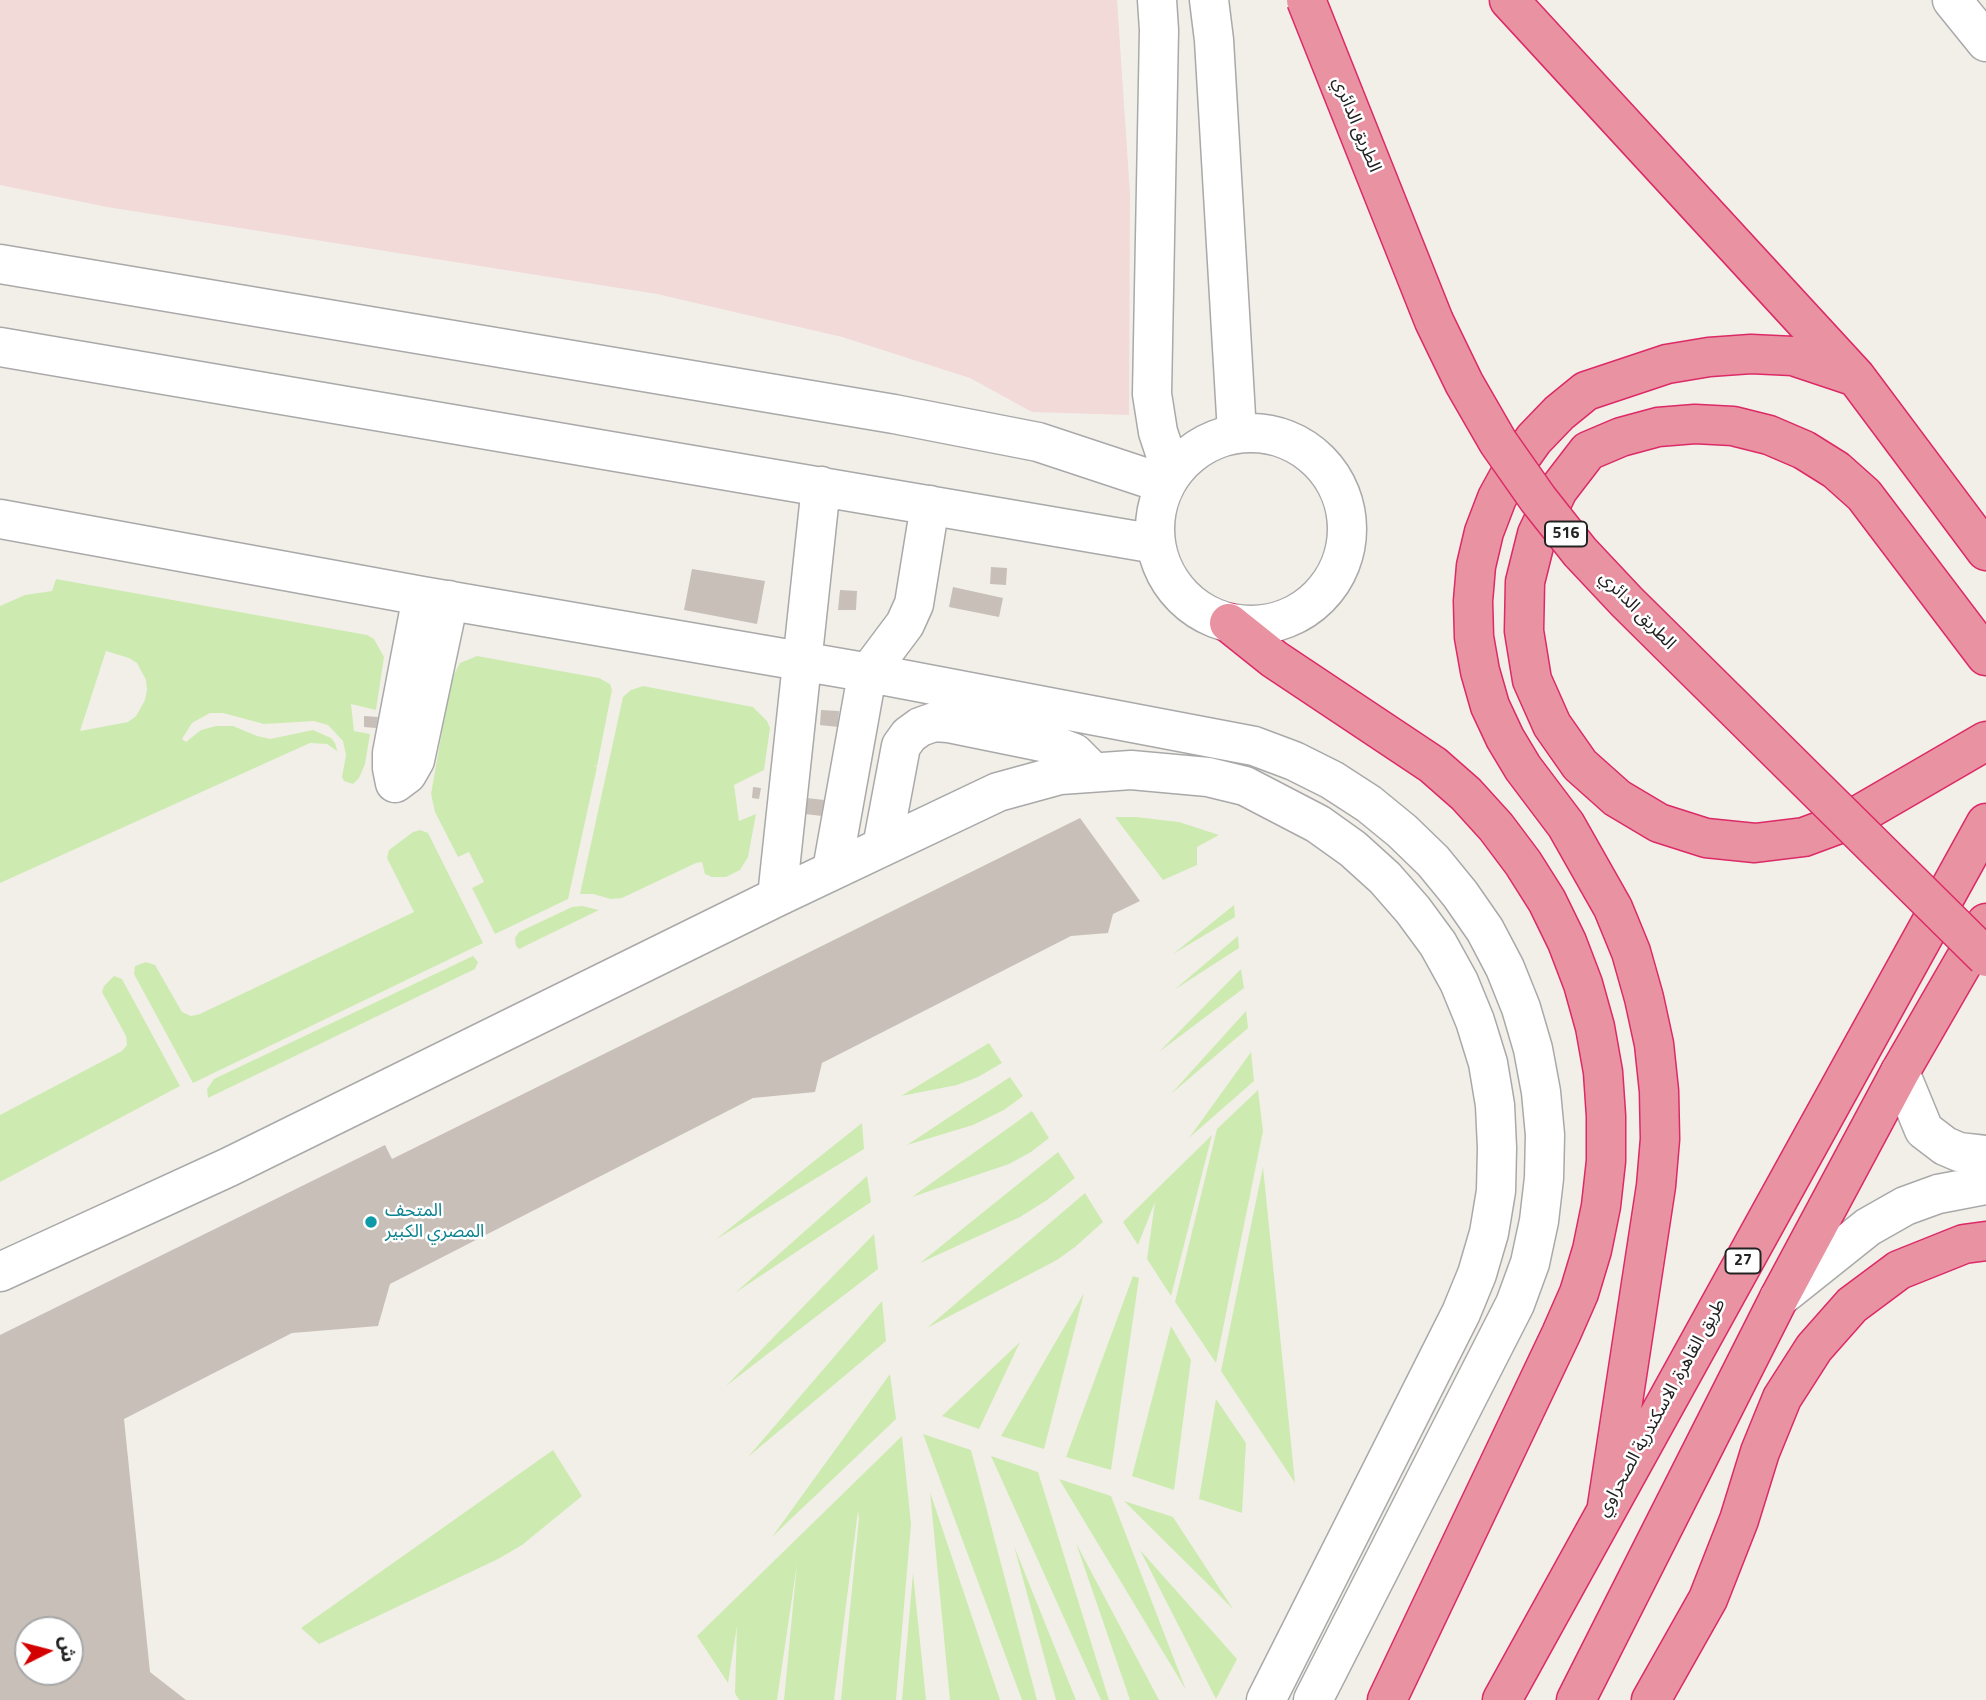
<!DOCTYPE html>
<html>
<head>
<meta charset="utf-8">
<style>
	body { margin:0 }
	#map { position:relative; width:1986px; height:1700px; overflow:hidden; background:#f2efe9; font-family:"Titillium Web","Noto Sans Arabic",sans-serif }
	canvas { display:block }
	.north { position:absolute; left:14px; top:1616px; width:70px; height:70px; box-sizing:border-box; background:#fff; border:2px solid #a7a7a7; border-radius:50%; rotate:84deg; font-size:19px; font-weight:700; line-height:28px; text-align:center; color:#222 }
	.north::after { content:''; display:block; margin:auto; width:24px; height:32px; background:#d40000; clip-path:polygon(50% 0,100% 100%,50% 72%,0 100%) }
</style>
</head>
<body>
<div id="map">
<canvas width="1986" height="1700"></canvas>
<div class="north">ش</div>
</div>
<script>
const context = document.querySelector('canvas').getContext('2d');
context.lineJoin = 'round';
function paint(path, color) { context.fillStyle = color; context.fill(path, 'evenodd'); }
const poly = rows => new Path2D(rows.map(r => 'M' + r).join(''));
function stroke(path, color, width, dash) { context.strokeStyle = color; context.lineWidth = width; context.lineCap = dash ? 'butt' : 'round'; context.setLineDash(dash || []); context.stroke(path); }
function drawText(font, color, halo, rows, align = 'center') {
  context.font = font + ' "Titillium Web","Noto Sans Arabic",sans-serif'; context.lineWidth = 5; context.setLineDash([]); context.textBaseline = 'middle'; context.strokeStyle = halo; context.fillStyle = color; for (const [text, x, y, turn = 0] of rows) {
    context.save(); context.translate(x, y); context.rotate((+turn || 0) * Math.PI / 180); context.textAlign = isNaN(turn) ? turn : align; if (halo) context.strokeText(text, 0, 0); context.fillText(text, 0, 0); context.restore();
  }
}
paint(poly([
	[0,0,1117,0,1130,194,1129,415,1032,412,970,378,842,337,657,294,107,207,0,185]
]), '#f2dad9');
paint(poly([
	[56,579,367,635,374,639,384,657,376,710,351,704,354,731,370,734,365,764,359,778,353,784,344,781,342,777,346,755,343,741,328,725,314,721,264,724,223,713,210,713,192,723,182,739,186,742,201,730,216,726,233,726,257,736,270,739,313,730,331,738,335,743,339,757,337,751,327,744,310,743,0,883,0,606,25,595,52,591],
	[106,651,129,658,137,663,146,680,147,690,145,700,136,716,128,722,80,731],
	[477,656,599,678,610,684,612,690,597,766,593,765,597,767,568,899,495,934,472,888,484,882,469,852,458,857,435,812,431,794,451,680,460,663],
	[643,686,753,707,767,721,770,728,764,770,734,785,739,821,756,814,748,857,740,870,726,877,712,877,705,874,702,862,696,863,622,898,611,899,593,894,580,894,623,697,631,690],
	[1115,817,1136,817,1179,822,1219,835,1197,847,1197,865,1163,880],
	[420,830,428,833,483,943,193,1083,134,974,135,966,146,962,155,965,182,1012,191,1016,200,1014,414,912,387,858,389,850,413,832],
	[1234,905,1235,917,1173,954],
	[582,906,599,910,519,949,516,946,515,938,519,932,572,907],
	[1238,936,1239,948,1174,990],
	[473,956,478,962,475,969,208,1098,207,1089,214,1079],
	[1241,969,1244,988,1159,1052],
	[114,976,122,979,180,1086,0,1182,0,1115,122,1051,127,1045,126,1036,102,992,104,986],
	[1246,1011,1248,1028,1171,1094],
	[989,1043,1002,1063,978,1077,957,1085,901,1096],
	[1251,1052,1254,1081,1189,1138],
	[1010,1077,1023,1096,1004,1110,973,1125,907,1145],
	[1258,1090,1263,1131,1216,1363,1175,1302,1217,1129],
	[1032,1111,1049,1138,1031,1152,1009,1164,912,1197],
	[862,1123,864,1149,715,1240],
	[1212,1135,1171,1296,1147,1259,1155,1202,1138,1245,1123,1222],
	[1058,1152,1075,1178,1047,1200,1020,1217,920,1263],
	[1263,1167,1295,1483,1221,1371],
	[867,1176,871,1202,735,1293],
	[1085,1193,1103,1222,1075,1247,1057,1260,927,1328],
	[874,1234,878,1269,726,1386],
	[1133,1276,1139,1278,1111,1470,1066,1457],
	[1084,1293,1044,1449,1001,1436],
	[882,1301,886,1341,748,1457],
	[1171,1326,1191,1360,1174,1490,1132,1476],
	[1020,1342,979,1429,942,1416],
	[890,1374,896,1419,772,1537],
	[1216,1399,1246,1443,1242,1513,1199,1499],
	[923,1434,971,1450,1037,1700,1022,1700],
	[902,1436,911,1524,896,1700,841,1700,859,1518,858,1511,834,1700,784,1700,797,1564,777,1700,739,1700,735,1693,737,1626,728,1683,697,1636],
	[553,1450,582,1496,522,1545,498,1559,319,1644,301,1628],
	[991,1456,1038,1472,1109,1700,1101,1700],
	[1059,1479,1111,1496,1186,1690],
	[930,1492,1000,1700,950,1700],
	[1124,1501,1173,1517,1233,1609],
	[1076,1543,1159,1700,1130,1700],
	[1014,1546,1076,1700,1056,1700],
	[1140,1550,1237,1659,1216,1699],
	[913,1573,926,1700,902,1700]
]), '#cdebb0');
paint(poly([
	[991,567,1007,568,1006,585,990,584],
	[692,569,765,581,757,624,684,610],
	[953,587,1003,598,999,617,949,607],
	[840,590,857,591,856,610,838,610],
	[821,710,839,711,838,727,820,725],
	[364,716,378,717,376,728,364,727],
	[753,787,761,788,759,799,752,798],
	[807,798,824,800,822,816,805,814],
	[1080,818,1140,901,1113,914,1108,933,1071,936,822,1063,815,1092,753,1098,390,1284,378,1326,292,1333,124,1419,150,1672,186,1700,0,1700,0,1335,385,1145,392,1159],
	[28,1630,70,1630,70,1672,28,1672]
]), '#c7bfb8');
const minor = poly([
	[1157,0,1159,30,1152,394,1158,432,1172,474],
	[1209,0,1214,40,1237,433],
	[1952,0,1986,42],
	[0,264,894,414,1038,442,1165,484],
	[0,347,1156,544],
	'1155 529a96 96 0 1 1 192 0a96 96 0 1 1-192 0Z',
	[0,519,422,596,870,673,1254,746,1294,761,1332,780,1369,804,1402,831,1433,861,1460,894,1485,930,1505,968,1521,1008,1533,1049,1541,1092,1545,1135,1544,1178,1539,1221,1530,1263,1515,1304,1313,1700],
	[422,596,392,753,392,768,395,783,407,774,415,760,449,600],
	[882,847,901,746,909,735,920,727,934,722,948,723,1051,744,1074,753,1092,771],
	[832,870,865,686,875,664,905,624,914,604,930,505],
	[777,897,821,486],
	[1900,1072,1924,1130,1945,1146,1959,1152,1986,1155],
	[0,1272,229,1167,777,897,998,792,1060,775,1131,770,1208,777,1245,786,1318,824,1353,849,1385,878,1413,910,1438,944,1459,982,1475,1021,1488,1063,1495,1105,1497,1148,1496,1191,1489,1233,1477,1274,1461,1313,1266,1700],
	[1779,1298,1868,1227,1905,1206,1938,1194,1986,1185]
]);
const highway = poly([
	[1509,0,1856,377,1986,551],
	[1229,623,1274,659,1433,765,1466,794,1496,827,1523,863,1547,901,1567,942,1583,984,1595,1027,1603,1072,1606,1116,1606,1161,1601,1206,1592,1250,1579,1293,1561,1334,1387,1700],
	[1986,656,1864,495,1836,470,1804,450,1769,435,1733,426,1695,424,1658,427,1621,437,1588,451,1558,490,1537,534,1525,582,1524,631,1532,680,1552,725,1580,765,1617,798,1659,823,1706,838,1755,843,1804,837,1850,820,1986,741],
	[1607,1506,1656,1186,1660,1139,1659,1091,1654,1044,1644,998,1631,952,1613,908,1566,825,1523,768,1505,738,1490,706,1480,671,1474,637,1473,601,1476,566,1484,532,1497,498,1514,467,1534,439,1559,413,1586,391,1667,364,1709,357,1751,354,1793,356,1856,377],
	[1502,1700,1986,823],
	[1576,1700,1779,1298,1900,1072,1986,923],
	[1651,1700,1708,1599,1739,1520,1760,1452,1782,1398,1814,1348,1852,1305,1899,1270,1964,1244,1986,1241]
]);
stroke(minor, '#a9a9a9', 41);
stroke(highway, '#dc2a67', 41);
stroke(minor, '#fff', 38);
stroke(highway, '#e892a2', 38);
const highwayBridge = poly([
	[1306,0,1434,321,1464,383,1498,442,1538,499,1580,552,1627,602,1986,957]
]);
stroke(highwayBridge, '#dc2a67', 41, []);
stroke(highwayBridge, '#e892a2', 38);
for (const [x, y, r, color] of [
	[371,1222,7,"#0f9aa8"]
]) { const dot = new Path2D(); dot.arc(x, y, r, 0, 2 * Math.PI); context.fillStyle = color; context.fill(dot); stroke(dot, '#fff', 2.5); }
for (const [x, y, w] of [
	[1566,534,42],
	[1743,1261,35]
]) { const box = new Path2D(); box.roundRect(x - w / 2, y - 12.5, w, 25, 5); context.fillStyle = '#fff'; context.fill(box); stroke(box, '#222', 2); }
drawText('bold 16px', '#222', null, [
	["516",1566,534],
	["27",1743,1261]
]);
drawText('18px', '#222', '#fff', [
	["الطريق الدائري",1356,125,68],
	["الطريق الدائري",1637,611,46],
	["طريق القاهرة, الاسكندرية الصحراوي",1662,1408,-61]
]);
drawText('18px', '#0d838f', '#fff', [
	["المتحف",385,1212],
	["المصري الكبير",385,1233]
], 'left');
</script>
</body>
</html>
